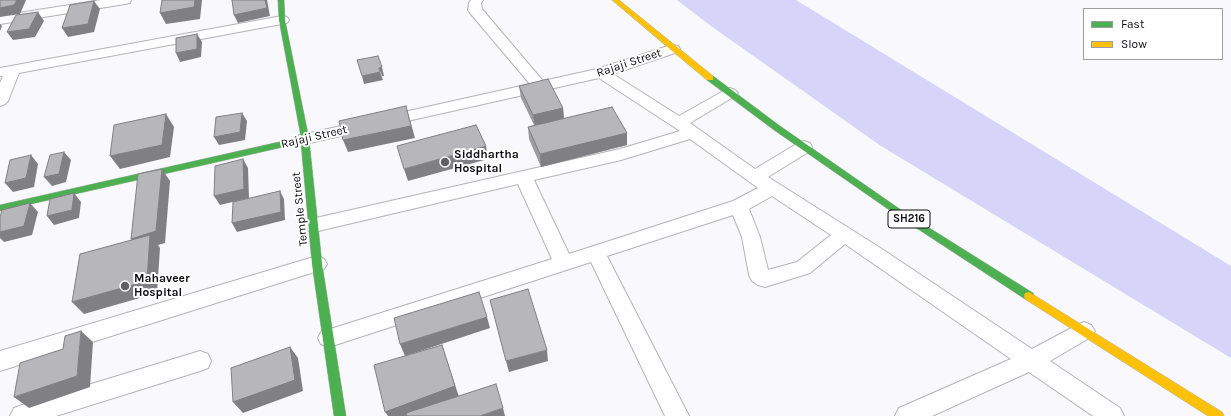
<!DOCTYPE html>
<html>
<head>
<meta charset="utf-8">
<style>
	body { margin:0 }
	#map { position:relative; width:1231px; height:416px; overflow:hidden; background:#f8f8fd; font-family:Karla,sans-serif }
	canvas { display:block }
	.legend { position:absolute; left:1083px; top:8px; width:140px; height:52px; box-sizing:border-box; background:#fff; border:1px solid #9e9ea0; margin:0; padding:5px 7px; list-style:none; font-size:12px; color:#0d0c11 }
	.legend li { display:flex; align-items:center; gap:8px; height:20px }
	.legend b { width:20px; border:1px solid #9e9ea0 }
</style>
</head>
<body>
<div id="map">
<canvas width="1231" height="416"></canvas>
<ul class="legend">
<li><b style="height:5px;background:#4caf50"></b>Fast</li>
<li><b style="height:5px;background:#ffc107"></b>Slow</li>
</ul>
</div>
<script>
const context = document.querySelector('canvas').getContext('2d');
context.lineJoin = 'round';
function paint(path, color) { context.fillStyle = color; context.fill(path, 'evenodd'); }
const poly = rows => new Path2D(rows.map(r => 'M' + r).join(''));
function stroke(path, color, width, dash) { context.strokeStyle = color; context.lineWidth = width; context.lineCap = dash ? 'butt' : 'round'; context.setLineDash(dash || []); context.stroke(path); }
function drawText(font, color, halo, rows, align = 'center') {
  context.font = font + ' Karla,sans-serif'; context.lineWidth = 4; context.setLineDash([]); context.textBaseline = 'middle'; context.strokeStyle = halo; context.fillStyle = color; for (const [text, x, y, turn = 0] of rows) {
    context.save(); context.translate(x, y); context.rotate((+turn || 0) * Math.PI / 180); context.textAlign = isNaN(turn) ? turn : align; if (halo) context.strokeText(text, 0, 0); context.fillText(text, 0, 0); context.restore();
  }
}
paint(poly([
	[677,0,796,0,1231,266,1231,358,881,146,711,26]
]), '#d6d4f8');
const street = poly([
	[101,0,131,0,130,3,125,4,0,24,0,16,101,0],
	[471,0,483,0,481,3,482,9,543,81,597,69,668,46,673,45,678,46,680,49,678,52,613,74,679,116,725,90,730,88,735,90,738,93,735,96,690,123,755,169,798,143,804,141,810,143,812,147,810,151,768,177,882,249,1032,349,1077,325,1084,322,1091,325,1095,331,1091,337,1050,361,1120,408,1124,416,1093,416,1029,372,932,416,895,416,899,408,1011,359,845,244,810,273,765,287,758,285,752,281,749,275,742,237,733,215,607,256,689,416,665,416,591,262,329,347,321,344,318,338,321,332,552,259,518,184,314,232,307,230,305,225,307,220,620,149,680,131,599,78,305,144,299,143,297,139,299,135,305,134,530,84,470,13,468,10,469,3,471,0],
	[690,139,758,188,733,201,569,254,534,180,621,160,690,139],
	[772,196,831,235,797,262,768,270,760,237,749,209,772,196],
	[282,16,287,17,289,20,287,23,19,73,8,101,5,104,0,106,0,83,3,76,0,76,0,68,282,16],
	[317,256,324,259,327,264,324,269,0,371,0,351,317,256],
	[200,351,208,354,211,361,208,368,200,371,56,416,10,416,14,408,22,405,200,351]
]);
const fast = poly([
	[278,0,284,0,285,20,309,139,322,264,346,416,334,416,312,264,301,143,0,211,0,205,301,137,279,20,278,0],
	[707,76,713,76,780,126,904,212,1033,293,1034,296,1033,299,1029,300,1025,299,898,216,774,130,707,80,707,76]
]);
const slow = poly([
	[612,0,619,0,713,76,713,80,707,80,671,50,612,0],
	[1029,292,1222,412,1224,416,1208,416,1025,299,1024,296,1025,293,1029,292]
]);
stroke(street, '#b4b3b8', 2);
stroke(fast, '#b4b3b8', 1);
stroke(slow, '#b4b3b8', 1);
paint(street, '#fefeff');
paint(fast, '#4caf50');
paint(slow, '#ffc107');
paint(poly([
	[519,86,563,108,564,118,627,133,627,145,541,167,529,139,528,127,534,125,521,98]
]), '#9d9da1');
paint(poly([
	[17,0,26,0,20,14,0,17,0,8],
	[195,0,202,0,200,19,166,24,160,13],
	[265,0,267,0,270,16,238,23,234,15],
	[94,1,100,9,94,32,68,37,62,28],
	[38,12,44,21,35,37,13,40,7,32],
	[0,24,2,26,0,31],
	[197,34,202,42,201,57,180,62,176,53],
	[382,67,384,76,382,76,379,68],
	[380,72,383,80,364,84,362,76],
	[406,106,415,138,348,152,343,140],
	[563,108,564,120,535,127,533,115],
	[242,113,247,121,245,140,219,145,214,137],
	[166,114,174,127,170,157,120,169,110,156],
	[627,133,627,145,541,167,540,154],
	[486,146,488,159,408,181,404,169],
	[64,152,71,160,66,182,52,186,44,177],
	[31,155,38,164,34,187,13,192,5,183],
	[243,159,248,168,249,198,220,205,214,196],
	[162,169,170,181,165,243,158,245,160,248,157,293,84,314,72,302,141,251,131,239],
	[280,191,284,199,285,220,237,232,232,223],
	[74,193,81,202,79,218,54,225,47,216],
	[30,203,38,212,32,235,4,242,0,238,0,232],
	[487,317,490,328,405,356,400,344],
	[81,331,93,342,90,387,29,408,14,397,77,376],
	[442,345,459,397,408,416,388,416,385,412],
	[290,347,298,358,303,391,243,413,233,402],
	[547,350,548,361,509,372,506,361],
	[503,408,505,416,480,416]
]), '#807f83');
const building = poly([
	[0,0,17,0,14,5,0,8,0,0],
	[162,0,195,0,194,7,160,13,162,0],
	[232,0,265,0,267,8,234,15,232,0],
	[94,1,88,24,62,28,70,5,94,1],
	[38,12,29,29,7,32,16,15,38,12],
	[197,34,197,49,176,53,176,38,197,34],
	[378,56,382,67,379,68,380,72,362,76,357,60,378,56],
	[548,79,563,108,533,115,519,86,548,79],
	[406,106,411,126,343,140,339,121,406,106],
	[612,107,627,133,540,154,528,127,612,107],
	[242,113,240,132,214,137,216,117,242,113],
	[166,114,162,145,110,156,114,125,166,114],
	[476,125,486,146,404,169,397,146,476,125],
	[64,152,59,174,44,177,50,155,64,152],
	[31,155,26,178,5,183,10,160,31,155],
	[243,159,244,189,214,196,215,166,243,159],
	[162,169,156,231,131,239,138,174,162,169],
	[280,191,281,212,232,223,233,202,280,191],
	[74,193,72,210,47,216,50,199,74,193],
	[30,203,24,226,0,232,0,217,2,210,30,203],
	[150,235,147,281,72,302,80,254,150,235],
	[528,289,547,350,506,361,490,300,528,289],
	[479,292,487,317,400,344,394,318,479,292],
	[81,331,77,376,14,397,20,363,63,349,65,336,81,331],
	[442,345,455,386,385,412,374,365,442,345],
	[290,347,295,380,233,402,231,368,290,347],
	[496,384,503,408,480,416,407,416,406,413,496,384]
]);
paint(building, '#b7b6bb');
stroke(building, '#807f83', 1);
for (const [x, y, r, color] of [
	[445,162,5,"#5f5f64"],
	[125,286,5,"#5f5f64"]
]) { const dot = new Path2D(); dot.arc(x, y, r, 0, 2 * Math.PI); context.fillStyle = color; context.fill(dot); stroke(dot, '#fff', 1.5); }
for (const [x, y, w] of [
	[909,219,42]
]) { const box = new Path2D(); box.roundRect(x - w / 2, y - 9, w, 18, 3); context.fillStyle = '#fff'; context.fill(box); stroke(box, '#0d0c11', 1); }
drawText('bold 11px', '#0d0c11', null, [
	["SH216",909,219]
]);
drawText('12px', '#0d0c11', '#fff', [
	["Rajaji Street",629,63,-18],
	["Rajaji Street",314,137,-13],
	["Temple Street",300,209,-96]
]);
drawText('bold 12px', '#0d0c11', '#fff', [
	["Siddhartha",454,155],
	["Hospital",454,169],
	["Mahaveer",134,279],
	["Hospital",134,293]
], 'left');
</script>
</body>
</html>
